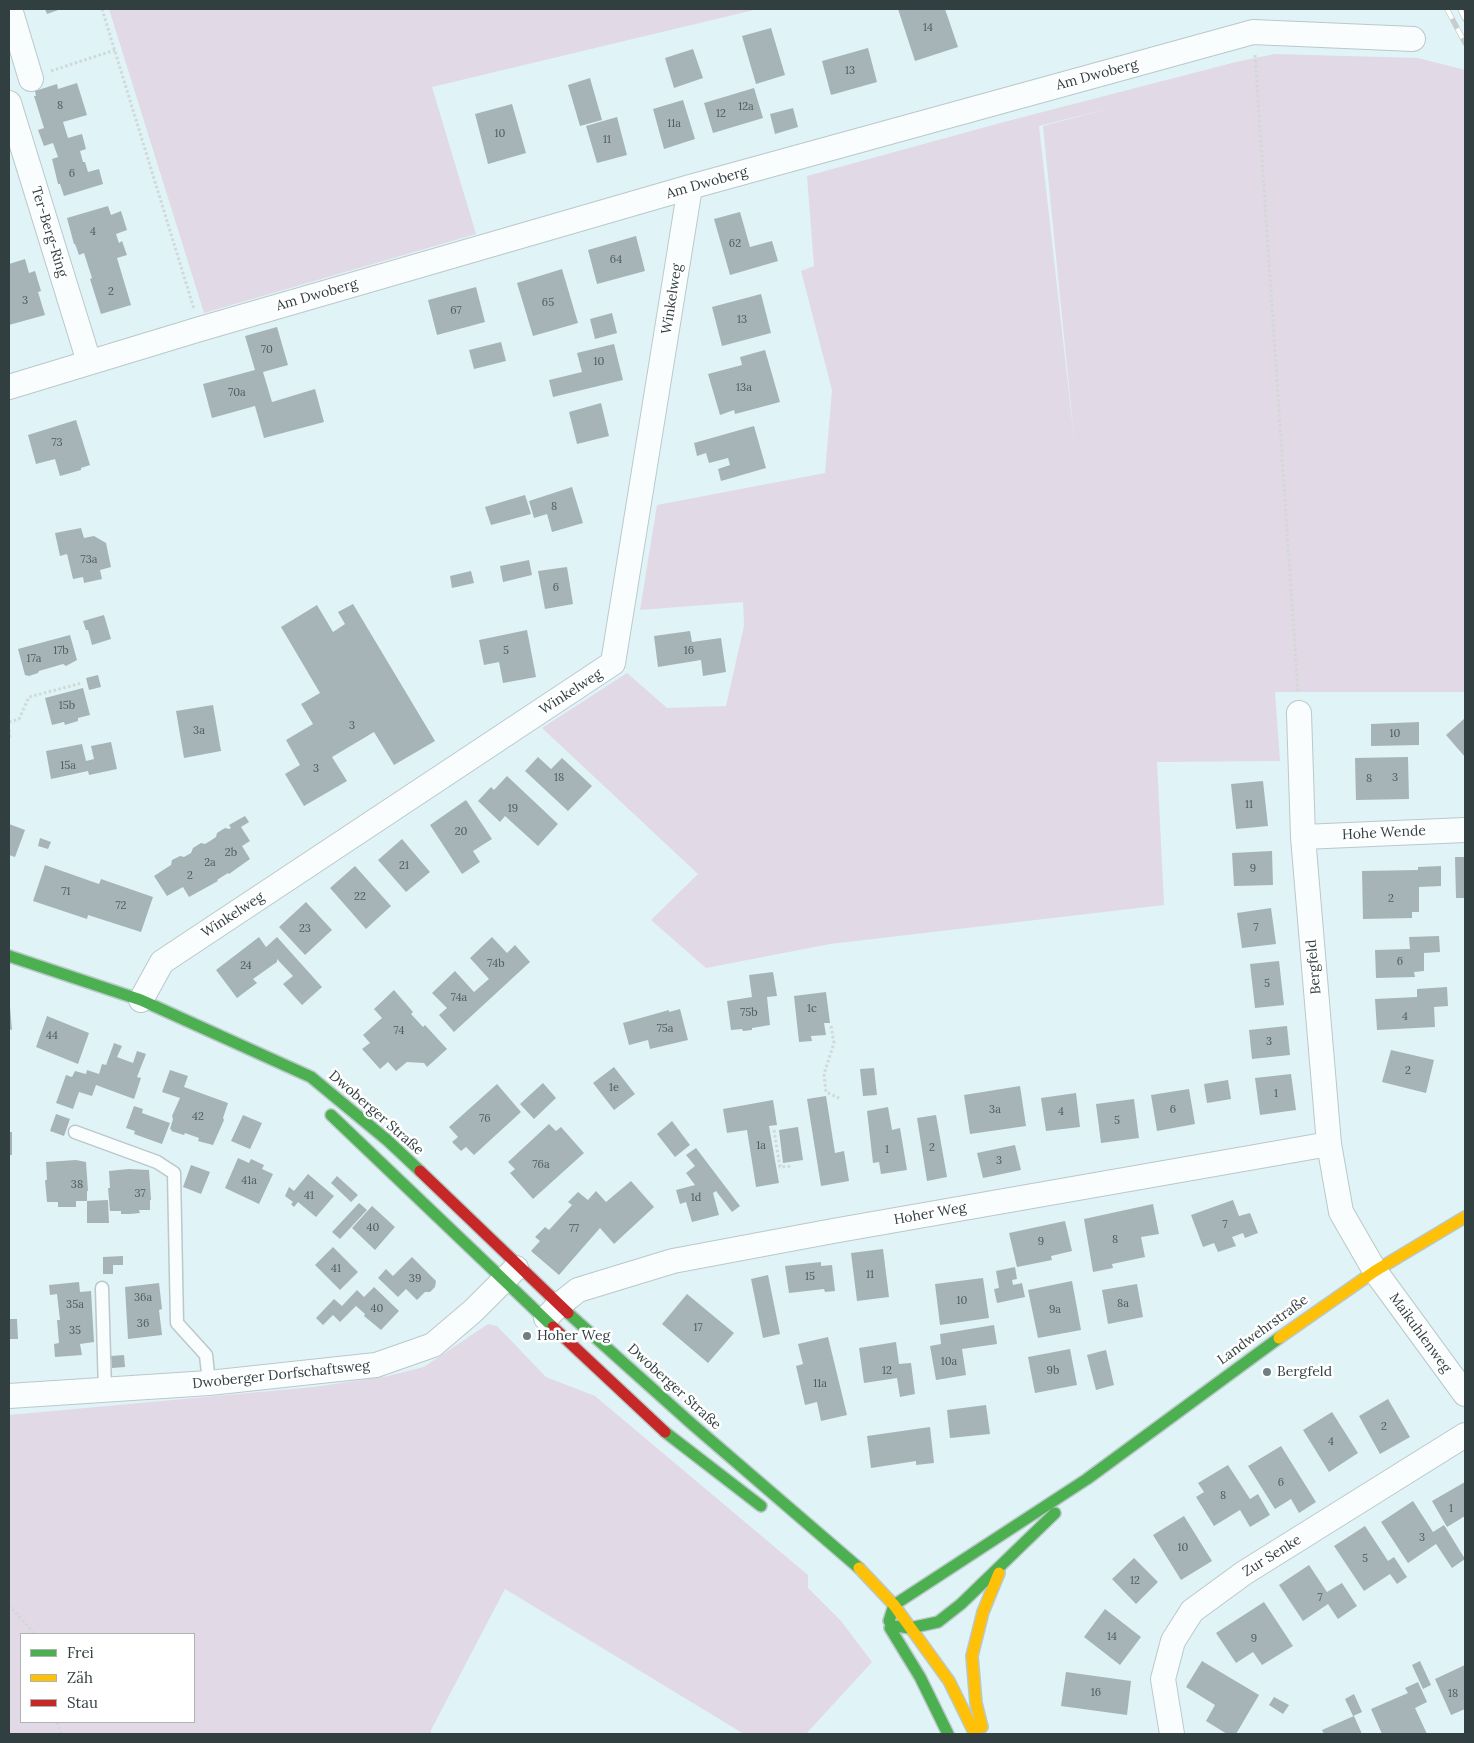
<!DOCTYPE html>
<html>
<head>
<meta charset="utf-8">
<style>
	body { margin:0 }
	#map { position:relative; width:1474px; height:1743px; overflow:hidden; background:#e0f3f6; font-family:Lora,serif }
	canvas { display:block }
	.frame { position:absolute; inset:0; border:10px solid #323f41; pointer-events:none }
	.legend { position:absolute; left:20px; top:1633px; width:175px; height:90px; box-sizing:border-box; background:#fff; border:1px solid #adb2b3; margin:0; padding:6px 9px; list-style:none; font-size:15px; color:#323f41 }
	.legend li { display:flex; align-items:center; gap:10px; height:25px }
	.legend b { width:25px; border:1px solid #adb2b3 }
</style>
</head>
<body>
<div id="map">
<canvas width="1474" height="1743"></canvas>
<div class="frame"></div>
<ul class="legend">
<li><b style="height:6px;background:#4caf50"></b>Frei</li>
<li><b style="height:6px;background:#ffc107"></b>Zäh</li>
<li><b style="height:6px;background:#c62828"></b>Stau</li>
</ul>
</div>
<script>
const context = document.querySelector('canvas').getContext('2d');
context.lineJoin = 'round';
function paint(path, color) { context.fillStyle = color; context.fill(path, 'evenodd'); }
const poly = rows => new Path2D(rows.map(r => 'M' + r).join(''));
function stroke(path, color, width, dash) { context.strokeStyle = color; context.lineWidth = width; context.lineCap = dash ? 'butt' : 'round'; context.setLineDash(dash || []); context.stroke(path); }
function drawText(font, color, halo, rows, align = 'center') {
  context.font = font + ' Lora,serif'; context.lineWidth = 5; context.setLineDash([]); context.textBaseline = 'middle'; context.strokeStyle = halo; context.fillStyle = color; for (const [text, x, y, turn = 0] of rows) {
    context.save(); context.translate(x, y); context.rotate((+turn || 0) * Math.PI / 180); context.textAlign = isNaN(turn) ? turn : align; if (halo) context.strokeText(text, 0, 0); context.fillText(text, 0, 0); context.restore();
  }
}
paint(poly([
	[109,9,758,9,432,87,476,234,204,313],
	[1275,54,1418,58,1465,70,1465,692,1275,692,1280,761,1157,762,1164,905,830,944,706,968,651,920,698,874,542,728,627,673,667,708,726,706,744,626,743,602,640,610,657,505,825,473,832,390,801,271,814,266,807,176,1004,122,1236,62,1242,139,1236,62],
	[1111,108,1043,126,1075,447,1039,126],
	[488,1324,497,1326,546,1377,595,1396,808,1575,808,1588,841,1621,872,1662,806,1734,744,1734,505,1589,431,1730,431,1734,9,1734,9,1415,314,1387,388,1376,424,1367],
	[21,1634,194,1634,194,1722,21,1722]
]), '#e2d9e6');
paint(poly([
	[45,9,61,9,47,14],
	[898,9,945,9,958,47,915,61],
	[771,28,785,75,756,84,742,36],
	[868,48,877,82,831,95,822,61],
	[693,49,703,78,674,88,665,58],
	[590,78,602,120,580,126,568,85],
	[77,83,87,115,63,122,68,138,82,134,86,149,80,151,83,162,85,162,88,172,99,169,103,184,64,196,60,184,58,184,52,159,58,157,53,143,44,146,38,130,44,128,34,96,36,96,35,91,57,84,58,89],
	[754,88,763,118,713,133,704,103],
	[683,100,695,139,664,149,653,109],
	[512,104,526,153,488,164,475,114],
	[793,108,798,127,775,134,770,114],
	[617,117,627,155,597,163,586,126],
	[108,206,111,215,121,211,127,230,116,234,119,243,122,241,127,255,117,258,131,305,101,314,90,279,92,278,84,253,79,255,75,244,74,244,67,218],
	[740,212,750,247,772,241,778,261,730,275,714,219],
	[636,236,645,271,597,284,588,250],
	[25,259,29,273,35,271,41,291,38,292,45,315,9,325,9,264],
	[562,269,578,323,533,336,517,283],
	[476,287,485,322,437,335,428,300],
	[761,294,771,333,722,346,712,307],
	[612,313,617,333,595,339,590,319],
	[277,327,288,365,263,372,272,402,315,389,324,422,264,438,255,406,212,418,203,384,255,370,245,336],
	[501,342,506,361,474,369,469,350],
	[614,344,623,380,553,397,549,380,582,372,577,353],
	[765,350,780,402,735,414,734,410,720,415,708,374,742,365,740,357],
	[601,403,609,436,577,444,569,412],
	[76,420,90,465,81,468,81,470,60,476,55,459,36,464,28,435],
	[754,426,766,468,721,481,718,469,730,465,728,458,709,463,706,453,697,456,694,443],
	[572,487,583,523,552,532,547,514,534,518,529,501],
	[525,495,531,514,491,525,485,507],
	[81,528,84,538,94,536,106,543,111,567,100,570,102,579,84,583,83,577,73,579,67,554,60,556,55,533],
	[529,560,532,575,503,582,500,566],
	[567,567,573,604,545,609,538,571],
	[471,571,474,583,452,588,450,576],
	[353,604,435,741,394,765,374,732,332,757,347,781,304,806,285,774,300,765,286,740,313,724,301,704,320,693,281,627,317,605,333,632,345,624,338,612],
	[104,615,111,639,92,645,88,630,86,630,83,621],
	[527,630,536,677,503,683,499,662,484,665,479,640],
	[690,631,692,642,721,638,726,672,703,676,701,660,658,667,654,636],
	[70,635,77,660,66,666,63,664,39,671,38,673,29,676,25,675,18,649],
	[98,675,101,687,89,690,86,678],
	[83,688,90,715,78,718,78,721,65,725,64,722,52,725,45,698],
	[213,705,221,751,184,758,176,711],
	[1465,718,1465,757,1446,735],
	[1419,722,1419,745,1371,746,1371,724],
	[111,742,117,769,89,775,88,771,51,779,46,751,82,744,86,761,94,759,91,746],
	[538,757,551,769,562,758,592,786,568,811,525,771],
	[1408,757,1409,799,1356,800,1355,758],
	[507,776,558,824,538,846,505,816,500,822,478,801,491,787,494,790],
	[1263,781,1268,826,1236,829,1231,784],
	[466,800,492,839,473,851,480,862,462,874,430,825],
	[245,816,249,822,241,827,250,841,242,846,250,859,229,874,228,873,217,880,218,881,189,897,183,887,167,896,154,876,171,865,172,860,180,856,184,857,191,853,193,848,201,843,205,844,210,841,216,837,217,833,225,828,229,829,231,828,229,825],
	[9,824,25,830,15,857,9,855],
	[40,838,51,842,48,849,38,846],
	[402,839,430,872,406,892,378,860],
	[1272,851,1273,885,1234,886,1232,853],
	[1455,857,1465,857,1465,898,1456,898],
	[45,865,99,884,101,879,153,897,141,932,88,915,87,919,33,901],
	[355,866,391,906,366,929,330,888],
	[1441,866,1441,886,1419,887,1419,912,1412,912,1412,918,1363,919,1362,871,1418,870,1418,867],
	[306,902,332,930,305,955,279,927],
	[1271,908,1276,944,1242,948,1237,913],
	[1439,936,1440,952,1424,953,1424,971,1414,972,1415,977,1376,978,1375,950,1410,949,1409,937],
	[259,937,266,947,277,937,322,987,302,1005,283,984,293,976,277,959,277,962,253,979,257,983,237,998,216,970],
	[492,937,507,953,515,945,530,962,454,1032,439,1015,447,1008,432,993,455,971,474,992,489,979,470,958],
	[1279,961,1284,1005,1255,1008,1250,964],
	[773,972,777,996,767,997,770,1025,752,1028,752,1030,743,1031,742,1029,731,1030,727,1001,752,997,749,975],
	[1447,987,1448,1006,1434,1007,1435,1027,1377,1030,1375,999,1417,997,1417,989],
	[394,990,413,1012,411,1014,423,1027,425,1025,447,1049,427,1067,424,1063,407,1062,396,1071,388,1062,380,1069,362,1049,370,1043,363,1035,382,1018,374,1009],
	[826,992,830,1023,824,1023,826,1035,811,1036,812,1041,799,1042,794,996],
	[10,1007,12,1030,9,1029,9,1008],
	[680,1009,688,1040,650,1049,648,1040,629,1045,623,1023,669,1010,669,1012],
	[47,1016,89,1033,78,1064,36,1047],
	[1287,1026,1290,1055,1252,1059,1249,1030],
	[114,1043,122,1046,117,1057,133,1063,137,1051,146,1054,137,1077,141,1078,134,1099,96,1085,92,1096,79,1092,73,1109,56,1103,66,1075,72,1077,75,1071,86,1074,87,1070,99,1074,102,1064,106,1065],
	[1391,1050,1434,1060,1426,1093,1382,1082],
	[614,1067,635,1094,614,1110,593,1083],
	[874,1068,877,1095,863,1096,860,1069],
	[170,1070,188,1076,184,1087,228,1103,223,1118,224,1120,213,1145,198,1141,199,1138,185,1133,184,1135,171,1131,172,1130,170,1129,173,1119,172,1116,180,1098,162,1092],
	[1291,1074,1296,1110,1260,1115,1255,1078],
	[1228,1080,1231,1099,1207,1103,1204,1084],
	[543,1083,556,1098,534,1119,520,1104],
	[497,1084,521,1112,474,1155,466,1147,461,1151,452,1142,458,1137,449,1127],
	[1020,1086,1026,1126,970,1134,964,1095],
	[1189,1089,1195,1124,1157,1131,1151,1095],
	[1076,1093,1080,1127,1046,1131,1041,1098],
	[826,1096,835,1153,844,1151,849,1181,821,1186,807,1099],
	[1134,1099,1139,1138,1101,1143,1096,1104],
	[773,1100,777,1125,769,1126,779,1183,756,1187,747,1130,727,1133,723,1109],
	[134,1106,143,1109,142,1113,170,1123,162,1144,134,1134,135,1131,126,1128],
	[888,1107,892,1130,900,1128,907,1170,881,1174,879,1162,873,1163,867,1111],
	[56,1114,70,1119,64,1136,50,1131],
	[243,1115,262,1123,250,1149,231,1141],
	[936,1115,947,1177,927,1181,917,1118],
	[672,1121,690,1145,675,1157,657,1134],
	[549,1124,556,1131,561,1127,584,1153,533,1199,510,1173,515,1169,508,1162],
	[798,1127,803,1160,783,1163,779,1130],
	[9,1132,12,1132,12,1155,9,1155],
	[1015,1145,1021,1170,983,1178,977,1153],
	[696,1148,740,1206,732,1212,716,1191,713,1193,719,1215,692,1222,686,1202,680,1204,676,1190,695,1185,686,1173,695,1166,686,1155],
	[238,1158,249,1163,251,1159,264,1165,262,1169,273,1174,259,1204,225,1188],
	[76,1160,86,1162,88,1191,87,1191,87,1201,108,1200,109,1223,87,1223,87,1201,76,1201,76,1207,58,1207,58,1202,47,1202,45,1180,47,1180,46,1162],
	[191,1165,210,1172,201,1194,183,1187],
	[129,1169,149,1170,151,1200,150,1200,150,1210,139,1210,140,1213,130,1214,121,1214,121,1211,110,1211,108,1188,110,1188,109,1171],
	[308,1174,334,1196,316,1217,298,1202,294,1207,291,1204,293,1202,285,1196,289,1187,294,1191],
	[337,1176,358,1195,351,1202,331,1183],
	[631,1181,654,1207,614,1244,600,1228,559,1275,531,1251,540,1241,535,1237,545,1227,549,1230,572,1205,568,1202,578,1192,588,1200,596,1191,606,1202],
	[1233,1200,1239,1216,1250,1213,1258,1233,1245,1238,1243,1233,1232,1237,1236,1246,1218,1252,1214,1243,1203,1247,1191,1215],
	[359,1203,367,1210,340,1239,332,1232],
	[1153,1204,1159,1234,1141,1237,1145,1257,1112,1264,1113,1268,1093,1272,1084,1219],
	[372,1206,395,1227,375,1250,352,1228],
	[1065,1221,1072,1251,1051,1256,1052,1260,1017,1267,1009,1233],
	[333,1247,358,1272,340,1290,315,1265],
	[883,1249,889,1297,857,1301,851,1253],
	[123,1256,123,1265,113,1265,113,1274,103,1274,103,1257],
	[412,1257,436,1281,435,1287,430,1292,425,1292,417,1300,406,1289,398,1297,378,1278,386,1269,393,1276],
	[821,1262,821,1266,832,1265,835,1291,825,1292,824,1289,789,1293,785,1266],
	[1015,1267,1017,1279,1012,1280,1013,1285,1022,1283,1025,1297,997,1303,994,1289,999,1288,996,1271],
	[768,1275,780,1334,763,1338,751,1279],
	[983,1278,989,1318,940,1325,935,1284],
	[1072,1281,1081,1330,1038,1338,1028,1290],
	[79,1282,80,1292,91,1291,94,1342,80,1344,82,1355,55,1357,54,1344,59,1343,57,1320,60,1320,57,1294,50,1295,49,1285],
	[159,1283,162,1309,159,1310,162,1335,128,1339,125,1287],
	[1137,1284,1143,1317,1108,1324,1102,1290],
	[374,1287,399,1311,381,1330,364,1316,365,1314,356,1306,340,1322,333,1315,323,1325,316,1318,334,1299,342,1306,357,1290,364,1297],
	[687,1294,734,1333,708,1363,662,1324],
	[9,1319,17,1319,18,1339,9,1339],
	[994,1325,997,1344,962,1349,966,1375,936,1380,930,1346,941,1344,940,1334],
	[828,1337,847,1415,821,1421,817,1402,805,1405,796,1366,803,1364,798,1344],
	[896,1342,899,1364,911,1363,915,1394,900,1397,897,1378,864,1383,859,1348],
	[1070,1349,1077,1385,1035,1393,1028,1357],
	[1106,1350,1114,1385,1096,1390,1087,1355],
	[124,1355,125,1367,112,1368,111,1356],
	[1388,1399,1410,1437,1380,1454,1359,1416],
	[986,1405,990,1434,950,1438,947,1410],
	[1332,1412,1358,1453,1329,1472,1303,1430],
	[930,1427,934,1463,916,1465,916,1461,871,1468,867,1436],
	[1281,1446,1316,1502,1299,1513,1291,1499,1275,1509,1248,1466],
	[1228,1465,1250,1499,1258,1494,1270,1515,1250,1527,1240,1510,1214,1526,1196,1497,1204,1492,1198,1483],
	[1465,1482,1465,1516,1447,1527,1432,1501],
	[1413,1501,1433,1532,1444,1525,1465,1559,1452,1568,1436,1544,1408,1563,1381,1522],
	[1184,1516,1212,1561,1181,1580,1153,1535],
	[1365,1526,1388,1561,1394,1557,1407,1577,1397,1584,1390,1574,1364,1591,1334,1546],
	[1134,1558,1158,1582,1136,1604,1112,1579],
	[1309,1565,1327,1592,1342,1583,1357,1606,1338,1619,1328,1604,1303,1621,1279,1585],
	[1264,1602,1293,1646,1262,1665,1253,1652,1236,1663,1216,1633],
	[1105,1609,1141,1637,1120,1665,1084,1637],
	[1202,1661,1259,1695,1236,1734,1227,1734,1206,1721,1215,1705,1186,1687],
	[1420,1661,1431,1685,1423,1689,1412,1665],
	[1465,1665,1465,1709,1451,1715,1435,1679],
	[1066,1672,1131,1681,1127,1715,1061,1706],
	[1418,1682,1427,1702,1415,1708,1427,1734,1382,1734,1371,1709,1408,1693,1405,1688],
	[1354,1694,1362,1712,1353,1716,1345,1699],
	[1274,1697,1289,1705,1283,1714,1269,1705],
	[1354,1716,1362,1734,1324,1734,1322,1730]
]), '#a6b4b7');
const lane = poly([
	[75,1132,157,1162,174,1173,177,1323,206,1355,209,1383],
	[102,1288,105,1390]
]);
const street = poly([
	[10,9,31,79],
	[9,103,89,362],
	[9,387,200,329,690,187,1253,32,1413,39],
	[1299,713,1303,837,1329,1144,1341,1212,1375,1271,1465,1394],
	[1303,837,1465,830],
	[141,1000,162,962,613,663,690,187],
	[546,1318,559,1305,578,1290,673,1261,833,1231,1329,1144],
	[9,1396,209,1383,376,1365,433,1345,473,1311,516,1268],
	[1172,1734,1163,1679,1173,1641,1192,1611,1244,1573,1465,1435]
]);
const fast = poly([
	[9,956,141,1000,311,1077,387,1140,420,1171],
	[331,1115,553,1327],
	[568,1313,693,1425,859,1568],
	[665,1432,761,1506],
	[889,1621,894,1605,1087,1479,1279,1338],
	[894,1626,910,1628,938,1622,961,1604,1055,1513],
	[890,1628,920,1677,948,1734]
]);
const slow = poly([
	[1279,1338,1375,1271,1465,1217],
	[859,1568,894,1605,949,1681,975,1734],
	[982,1727,976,1703,972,1656,983,1612,999,1573]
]);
const jam = poly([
	[420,1171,568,1313],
	[553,1327,665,1432]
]);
stroke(lane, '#bac8ca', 15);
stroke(street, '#bac8ca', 26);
stroke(fast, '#bac8ca', 14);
stroke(slow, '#bac8ca', 14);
stroke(jam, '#bac8ca', 14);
stroke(poly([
	[102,9,194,309],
	[1255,55,1298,692],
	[51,71,115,50],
	[9,722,19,719,29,697,82,683],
	[9,730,10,740],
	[831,1026,834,1043,824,1074,826,1092,841,1099],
	[774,1130,780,1167,792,1166],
	[9,1605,32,1631,33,1634],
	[57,1722,61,1734]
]), '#d2d8d8', 3, [2.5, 2.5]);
stroke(lane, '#fafdfe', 12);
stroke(street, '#fafdfe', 24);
stroke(fast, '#4caf50', 11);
stroke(slow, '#ffc107', 11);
stroke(jam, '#c62828', 11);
const rail = poly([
	[1447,9,1465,43],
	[1460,9,1465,19]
]);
stroke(rail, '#c7cccc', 5.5);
stroke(rail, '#fff', 4, [11]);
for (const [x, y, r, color] of [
	[527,1336,5,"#6f7e80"],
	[1267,1372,5,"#6f7e80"]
]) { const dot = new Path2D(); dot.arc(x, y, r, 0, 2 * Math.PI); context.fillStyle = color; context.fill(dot); stroke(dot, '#fff', 2); }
drawText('11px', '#4f5c5e', null, [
	["14",928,28],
	["13",850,71],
	["8",60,106],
	["12a",746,107],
	["12",721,114],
	["11a",674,124],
	["10",500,134],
	["11",607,140],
	["6",72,174],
	["4",93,232],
	["62",735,244],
	["64",616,260],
	["2",111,292],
	["3",25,301],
	["65",548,303],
	["67",456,311],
	["13",742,320],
	["70",267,350],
	["10",599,362],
	["13a",744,388],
	["70a",237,393],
	["73",57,443],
	["8",554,507],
	["73a",89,560],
	["6",556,588],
	["17b",61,651],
	["5",506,651],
	["16",689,651],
	["17a",34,659],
	["15b",67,706],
	["3",352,726],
	["3a",199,731],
	["10",1395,734],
	["15a",68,766],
	["3",316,769],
	["18",559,778],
	["3",1395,778],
	["8",1369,779],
	["11",1249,805],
	["19",513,809],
	["20",461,832],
	["2b",231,853],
	["2a",210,863],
	["21",404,866],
	["9",1253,869],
	["2",190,876],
	["71",66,892],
	["22",360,897],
	["2",1391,899],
	["72",121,906],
	["7",1256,928],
	["23",305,929],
	["6",1400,962],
	["74b",496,964],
	["24",246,966],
	["5",1267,984],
	["74a",459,998],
	["1c",812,1009],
	["75b",749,1013],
	["4",1405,1017],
	["75a",665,1029],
	["74",399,1031],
	["44",52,1036],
	["3",1269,1042],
	["2",1408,1071],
	["1e",614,1088],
	["1",1276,1094],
	["3a",995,1110],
	["6",1173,1110],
	["4",1061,1112],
	["42",198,1117],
	["76",485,1119],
	["5",1117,1121],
	["1a",761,1146],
	["2",932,1148],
	["1",887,1150],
	["3",999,1161],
	["76a",541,1165],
	["41a",249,1181],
	["38",77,1185],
	["37",140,1194],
	["41",309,1196],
	["1d",696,1198],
	["7",1225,1225],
	["40",373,1228],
	["77",574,1229],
	["8",1115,1240],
	["9",1041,1242],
	["41",336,1269],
	["11",870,1275],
	["15",810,1277],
	["39",415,1279],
	["36a",143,1298],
	["10",962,1301],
	["8a",1123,1304],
	["35a",75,1305],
	["40",377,1309],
	["9a",1055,1310],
	["36",143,1324],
	["17",698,1328],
	["35",75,1331],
	["10a",949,1362],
	["12",887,1371],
	["9b",1053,1371],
	["11a",820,1384],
	["2",1384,1427],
	["4",1331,1442],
	["6",1281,1483],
	["8",1223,1496],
	["1",1451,1509],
	["3",1422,1538],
	["10",1183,1548],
	["5",1365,1559],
	["12",1135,1581],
	["7",1320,1598],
	["14",1112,1637],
	["9",1254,1639],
	["16",1096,1693],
	["18",1453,1694]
]);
drawText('14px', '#323f41', '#fff', [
	["Am Dwoberg",1097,75,-15],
	["Am Dwoberg",707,183,-16],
	["Ter-Berg-Ring",49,232,73],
	["Am Dwoberg",317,295,-16],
	["Winkelweg",672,299,-81],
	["Winkelweg",571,692,-33],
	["Hohe Wende",1384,833,-3],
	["Winkelweg",233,915,-33],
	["Bergfeld",1314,967,-95],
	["Dwoberger Straße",376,1113,41],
	["Hoher Weg",930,1214,-10],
	["Landwehrstraße",1263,1330,-36],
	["Maikuhlenweg",1420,1333,54],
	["Dwoberger Dorfschaftsweg",281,1375,-6],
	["Dwoberger Straße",674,1387,42],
	["Zur Senke",1272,1556,-32]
]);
drawText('14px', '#323f41', '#fff', [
	["Hoher Weg",537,1336],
	["Bergfeld",1277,1372]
], 'left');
</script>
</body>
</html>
